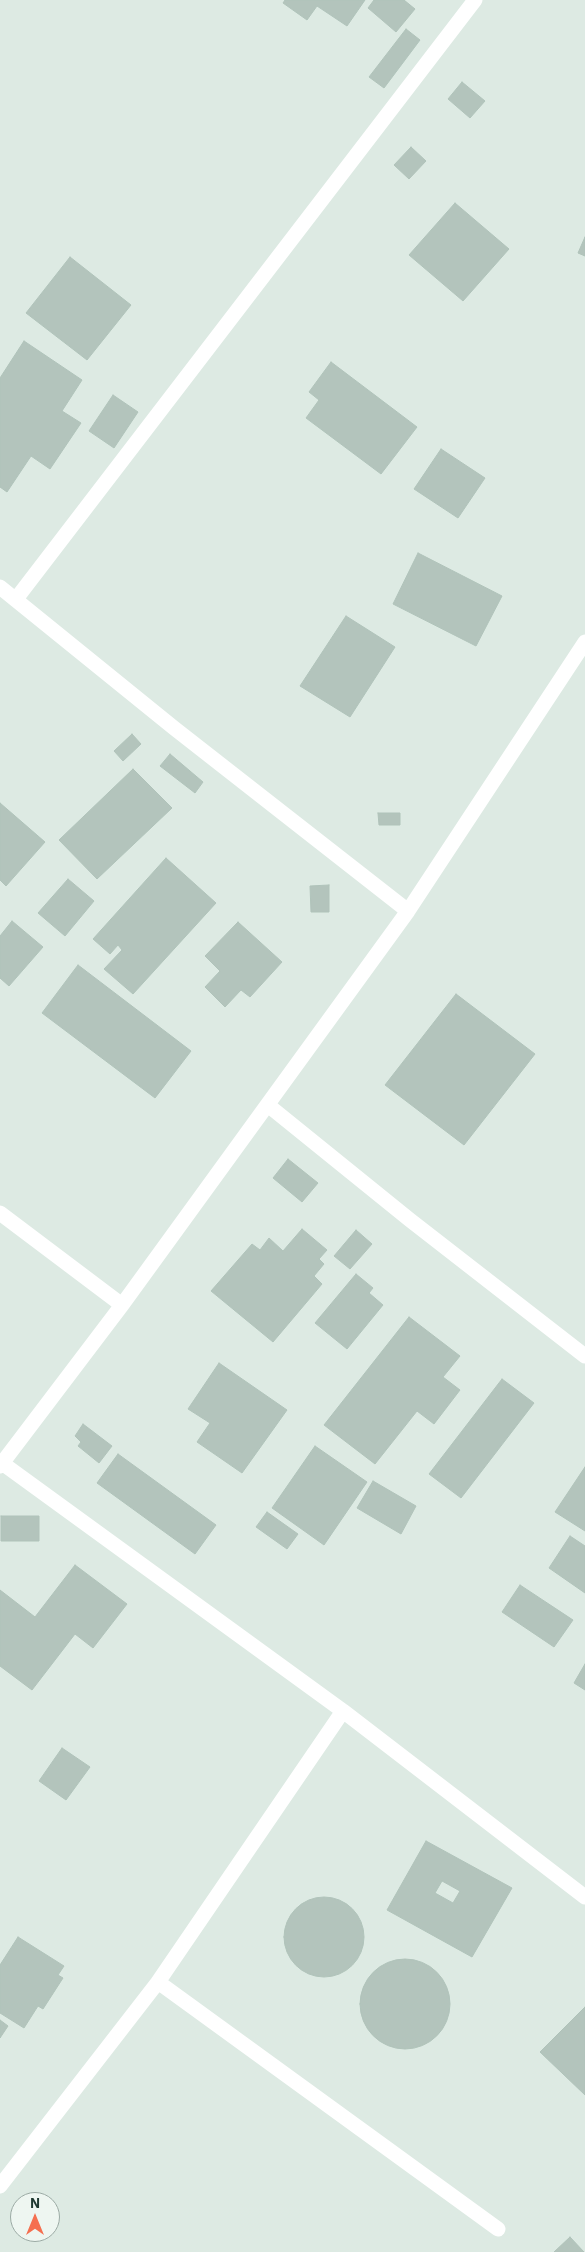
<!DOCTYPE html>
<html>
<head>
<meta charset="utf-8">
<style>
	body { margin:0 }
	#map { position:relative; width:585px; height:2252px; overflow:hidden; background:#ddeae3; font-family:"IBM Plex Sans",sans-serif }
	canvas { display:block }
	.north { position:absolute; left:10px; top:2192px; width:50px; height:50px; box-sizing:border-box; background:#eef6f1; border:1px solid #9baaa4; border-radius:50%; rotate:0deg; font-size:14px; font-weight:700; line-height:20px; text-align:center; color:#1f3931 }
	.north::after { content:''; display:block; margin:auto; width:18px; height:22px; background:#f56f50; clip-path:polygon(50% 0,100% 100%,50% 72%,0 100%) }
</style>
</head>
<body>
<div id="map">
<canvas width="585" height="2252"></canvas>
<div class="north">N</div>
</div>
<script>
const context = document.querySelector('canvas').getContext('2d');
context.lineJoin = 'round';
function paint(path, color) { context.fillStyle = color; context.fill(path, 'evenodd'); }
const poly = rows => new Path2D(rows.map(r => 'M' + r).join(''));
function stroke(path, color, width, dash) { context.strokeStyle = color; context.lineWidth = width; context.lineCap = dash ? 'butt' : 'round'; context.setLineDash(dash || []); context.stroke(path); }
const building = poly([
	[285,0,365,0,347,26,317,6,307,20,283,3,285,0],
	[374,0,404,0,415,9,396,32,368,8,374,0],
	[406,29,420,40,384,88,369,77,406,29],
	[462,82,485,101,470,118,448,99,462,82],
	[411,147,426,161,409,179,394,165,411,147],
	[455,203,509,249,463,301,409,255,455,203],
	[585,237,585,256,578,253,585,237],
	[70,257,131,305,87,360,26,313,70,257],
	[24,341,82,380,62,411,81,423,50,469,31,456,7,492,0,487,0,378,24,341],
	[331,362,417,427,381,474,306,418,319,400,309,392,331,362],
	[113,395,138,412,114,448,89,431,113,395],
	[441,449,485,478,458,518,414,489,441,449],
	[418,553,502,596,476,646,393,604,418,553],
	[346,616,395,647,350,717,300,686,346,616],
	[132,734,141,744,123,761,114,751,132,734],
	[170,754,203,782,195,793,160,766,170,754],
	[133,769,172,808,97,879,59,840,133,769],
	[0,803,45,842,6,886,0,880,0,803],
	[378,813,400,813,400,825,379,825,378,813],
	[166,858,216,903,133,994,104,969,122,950,118,945,110,954,93,939,166,858],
	[68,879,94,901,65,936,38,913,68,879],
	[329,885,329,912,311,912,310,886,329,885],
	[12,921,43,947,9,986,0,978,0,936,12,921],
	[238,922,282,962,250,997,241,990,225,1007,205,987,220,971,205,956,238,922],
	[78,965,191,1051,155,1098,42,1013,78,965],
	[456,994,535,1054,464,1145,385,1085,456,994],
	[288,1159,318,1183,302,1202,273,1178,288,1159],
	[302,1229,327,1250,319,1259,324,1264,314,1276,322,1284,273,1342,211,1291,252,1244,260,1250,269,1238,283,1251,302,1229],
	[356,1230,372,1244,350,1269,334,1256,356,1230],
	[356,1274,373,1288,369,1293,383,1305,347,1349,315,1323,356,1274],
	[409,1317,460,1356,443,1377,460,1390,434,1424,417,1411,375,1464,324,1425,409,1317],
	[219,1363,287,1410,242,1473,197,1442,210,1423,188,1409,219,1363],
	[502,1379,534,1403,461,1498,429,1474,502,1379],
	[83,1424,112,1446,99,1463,78,1446,81,1442,75,1436,83,1424],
	[315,1446,367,1482,324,1545,272,1508,315,1446],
	[118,1454,216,1525,195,1554,97,1483,118,1454],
	[585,1467,585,1531,555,1512,585,1467],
	[373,1481,416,1506,401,1534,357,1508,373,1481],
	[267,1512,298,1534,287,1549,256,1527,267,1512],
	[1,1516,39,1516,39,1541,1,1541,1,1516],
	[570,1536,585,1546,585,1593,549,1568,570,1536],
	[75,1565,127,1604,93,1648,75,1634,32,1690,0,1666,0,1590,35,1617,75,1565],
	[520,1585,573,1620,554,1647,502,1612,520,1585],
	[585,1664,585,1690,574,1683,585,1664],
	[62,1748,90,1767,66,1800,39,1781,62,1748],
	[426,1841,512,1888,472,1957,387,1910,426,1841],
	[442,1881,460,1891,453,1903,435,1893,442,1881],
	'284 1937a40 40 0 1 1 80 0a40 40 0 1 1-80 0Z',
	[18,1937,64,1966,58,1975,63,1978,43,2009,38,2006,24,2028,0,2013,0,1965,18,1937],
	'360 2004a45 45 0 1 1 90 0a45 45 0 1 1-90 0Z',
	[585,2007,585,2095,540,2052,585,2007],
	[0,2020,8,2026,0,2038,0,2020],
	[570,2237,584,2252,554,2252,570,2237]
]);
paint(building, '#b3c4bc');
stroke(building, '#b0c3ba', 1);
stroke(poly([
	[0,587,174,728,408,911],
	[16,599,475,0],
	[269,1106,410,1220,585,1356],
	[0,1213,122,1305],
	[2,1463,343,1711,585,1897],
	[0,1466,122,1305,408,911,585,642],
	[158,1982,498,2229],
	[0,2186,158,1982,343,1711]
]), '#fff', 15);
</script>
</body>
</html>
